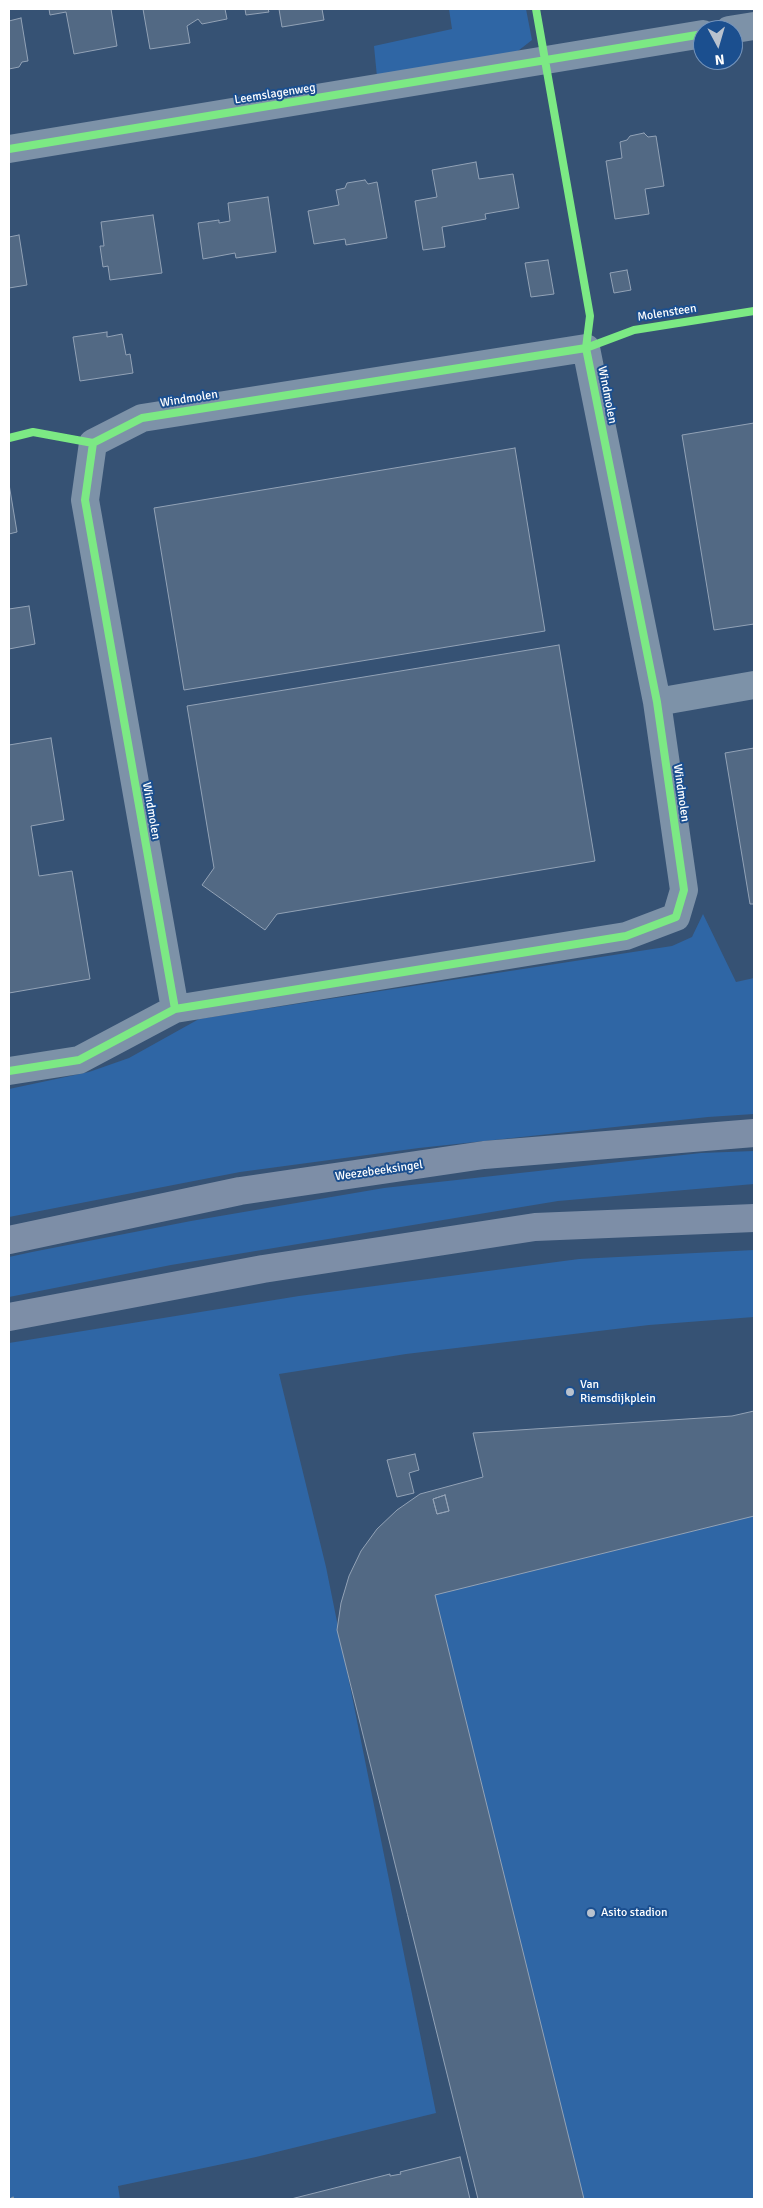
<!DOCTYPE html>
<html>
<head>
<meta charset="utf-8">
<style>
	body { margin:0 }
	#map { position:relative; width:763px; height:2208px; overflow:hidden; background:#365274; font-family:Signika,sans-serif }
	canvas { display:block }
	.frame { position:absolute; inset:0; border:10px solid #fff; pointer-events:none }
	.north { position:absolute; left:693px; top:20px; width:50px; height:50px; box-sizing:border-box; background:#1b4f8f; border:1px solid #7695bc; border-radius:50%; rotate:174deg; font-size:14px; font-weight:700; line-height:20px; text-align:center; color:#fff }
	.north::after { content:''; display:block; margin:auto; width:18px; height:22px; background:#b9c2ce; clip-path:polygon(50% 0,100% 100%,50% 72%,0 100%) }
</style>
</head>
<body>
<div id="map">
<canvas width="763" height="2208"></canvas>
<div class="frame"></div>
<div class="north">N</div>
</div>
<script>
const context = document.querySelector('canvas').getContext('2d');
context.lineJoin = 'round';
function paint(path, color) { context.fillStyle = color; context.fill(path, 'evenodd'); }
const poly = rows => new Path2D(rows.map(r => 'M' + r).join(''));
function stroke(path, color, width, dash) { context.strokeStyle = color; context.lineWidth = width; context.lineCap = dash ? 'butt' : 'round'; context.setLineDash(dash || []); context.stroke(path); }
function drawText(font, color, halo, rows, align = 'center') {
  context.font = font + ' Signika,sans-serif'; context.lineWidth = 4; context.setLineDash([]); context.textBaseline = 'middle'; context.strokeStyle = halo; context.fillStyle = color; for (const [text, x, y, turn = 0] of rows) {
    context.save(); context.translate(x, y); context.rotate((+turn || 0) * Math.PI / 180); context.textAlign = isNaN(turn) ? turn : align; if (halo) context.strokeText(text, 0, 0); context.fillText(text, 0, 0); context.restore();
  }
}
paint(poly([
	[449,9,526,9,532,40,514,54,377,77,374,46,452,29],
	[703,914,736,982,754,978,754,1114,708,1117,419,1148,240,1172,9,1217,9,1089,89,1072,129,1058,199,1019,672,946,692,937],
	[754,1151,754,1184,558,1201,171,1265,9,1297,9,1257,32,1252,191,1221,384,1188,701,1153],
	[754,1250,754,1317,649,1325,406,1354,279,1374,326,1567,436,2113,256,2157,118,2186,120,2199,9,2199,9,1343,299,1296,579,1259],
	[754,1433,754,2199,499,2199,358,1627,419,1517]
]), '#2f66a5');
const building = poly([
	[49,9,111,9,117,46,74,54,66,12,50,15,49,9],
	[143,9,225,9,227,19,202,24,198,19,187,26,190,43,150,49,143,9],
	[245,9,268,9,269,12,246,15,245,9],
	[279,9,322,9,324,20,282,27,279,9],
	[21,18,28,61,22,62,19,67,9,69,9,21,21,18],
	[644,133,648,137,656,136,664,186,645,189,649,214,615,219,606,161,622,158,620,142,627,140,630,136,644,133],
	[476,162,479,179,513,174,519,208,485,214,486,219,442,227,445,247,423,250,415,201,437,197,432,170,476,162],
	[365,180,368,184,377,182,387,238,346,245,345,239,314,244,308,211,339,205,336,190,345,188,347,183,365,180],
	[268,197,276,252,236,258,235,253,203,259,198,223,219,220,219,223,230,221,228,203,268,197],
	[153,215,162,273,110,280,108,266,103,267,100,246,104,246,101,222,153,215],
	[19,235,27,285,9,288,9,237,19,235],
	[548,260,554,294,531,297,525,263,548,260],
	[627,270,631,290,614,293,610,273,627,270],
	[107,332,107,337,122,334,126,355,130,354,133,373,80,381,73,337,107,332],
	[754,423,754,624,714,630,682,435,754,423],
	[515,448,545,631,184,690,154,508,515,448],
	[9,484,17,532,9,534,9,484],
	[29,606,35,644,9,649,9,609,29,606],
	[559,645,595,861,277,914,265,930,202,885,214,868,187,706,559,645],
	[51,738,64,820,31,826,39,876,72,871,90,979,9,993,9,745,51,738],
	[754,748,754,904,750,904,725,753,754,748],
	[754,1411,754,1516,435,1595,584,2199,478,2199,337,1630,341,1603,349,1576,361,1551,377,1529,397,1510,420,1494,483,1477,473,1433,732,1416,754,1411],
	[445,1495,449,1511,437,1514,433,1499,445,1495],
	[415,1454,419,1470,409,1473,414,1493,397,1497,387,1460,415,1454],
	[445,1495,449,1511,437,1514,433,1499,445,1495],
	[460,2157,470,2199,291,2199,390,2174,390,2176,401,2174,400,2172,460,2157]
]);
paint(building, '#526984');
stroke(building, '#92a2b6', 1);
stroke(poly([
	[12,2197,13,2199]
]), '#7d92a8', 3, [2.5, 4]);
stroke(poly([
	[729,30,754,26],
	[9,149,703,34],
	[657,702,754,685],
	[9,1071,79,1060,175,1009,626,936,676,917,684,890,657,702,586,348,142,418,93,443,85,500,175,1009]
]), '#7d92a8', 28);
stroke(poly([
	[9,1240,240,1191,484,1155,754,1133],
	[9,1317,263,1269,535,1227,754,1218]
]), '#7d8ea7', 28);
stroke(poly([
	[9,149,703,34],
	[9,438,33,432,93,443],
	[175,1009,85,500,93,443,142,418,586,348,634,330,754,311],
	[9,1071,79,1060,175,1009,626,936,676,917,684,890,657,702,586,348,590,316,536,9]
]), '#7ce984', 8);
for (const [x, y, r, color] of [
	[570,1392,5,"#b9c2ce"],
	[591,1913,5,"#b9c2ce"]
]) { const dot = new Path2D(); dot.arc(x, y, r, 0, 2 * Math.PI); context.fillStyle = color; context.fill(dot); stroke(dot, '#1b4f8f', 2); }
drawText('12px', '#fff', '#1b4f8f', [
	["Leemslagenweg",275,94,-9],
	["Molensteen",667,313,-9],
	["Windmolen",607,395,79],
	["Windmolen",189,399,-9],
	["Windmolen",681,793,82],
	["Windmolen",151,811,80],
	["Weezebeeksingel",379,1171,-8]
]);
drawText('12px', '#fff', '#1b4f8f', [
	["Van",580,1385],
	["Riemsdijkplein",580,1399],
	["Asito stadion",601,1913]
], 'left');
</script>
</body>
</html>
